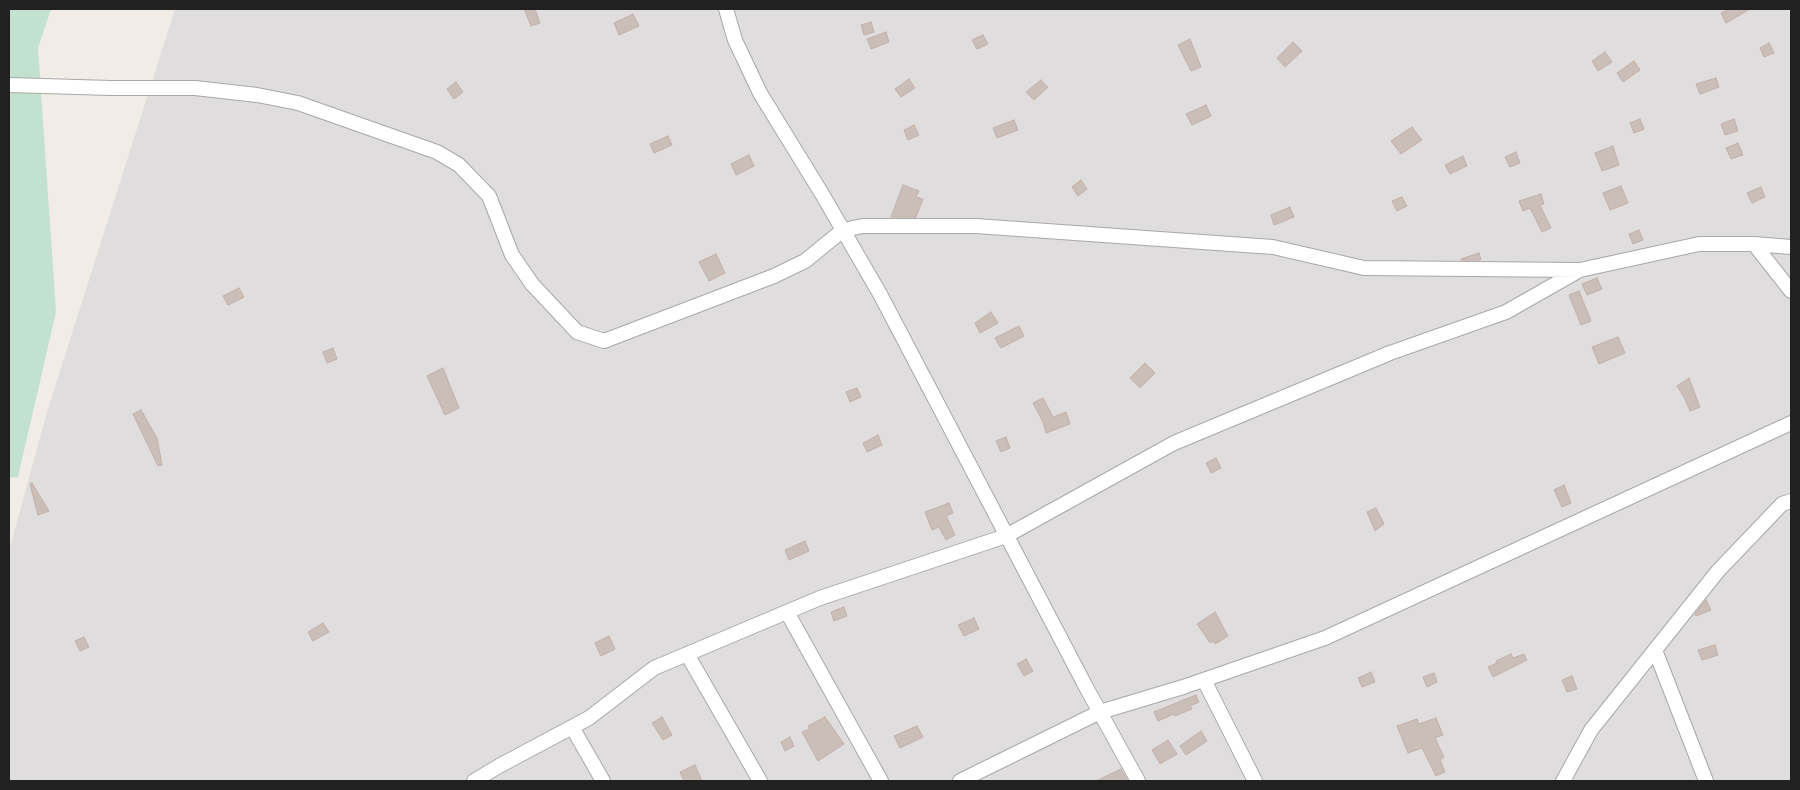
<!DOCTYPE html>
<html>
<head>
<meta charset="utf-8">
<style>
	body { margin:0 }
	#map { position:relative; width:1800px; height:790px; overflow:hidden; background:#f2ece6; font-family:Figtree,sans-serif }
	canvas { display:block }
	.frame { position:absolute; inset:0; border:10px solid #212121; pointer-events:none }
</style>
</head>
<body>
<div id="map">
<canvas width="1800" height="790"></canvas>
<div class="frame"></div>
</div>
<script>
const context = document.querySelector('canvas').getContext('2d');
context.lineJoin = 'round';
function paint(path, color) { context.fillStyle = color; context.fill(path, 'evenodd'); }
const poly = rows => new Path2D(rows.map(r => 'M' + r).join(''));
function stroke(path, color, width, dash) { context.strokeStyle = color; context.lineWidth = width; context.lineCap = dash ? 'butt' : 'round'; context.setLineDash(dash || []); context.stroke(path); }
paint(poly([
	[175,9,1791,9,1791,781,9,781,9,551,47,412]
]), '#dfddde');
paint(poly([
	[9,9,51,9,38,48,56,312,18,477,9,478]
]), '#c2e1cf');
const building = poly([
	[524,9,535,9,540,23,531,26,524,9],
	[1729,9,1750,9,1726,23,1721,13,1729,9],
	[633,14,639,26,619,35,614,23,633,14],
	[871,22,874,32,864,35,861,25,871,22],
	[886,32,889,42,871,49,867,39,886,32],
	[983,35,988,44,977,49,972,40,983,35],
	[1190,39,1201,67,1191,71,1178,45,1190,39],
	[1293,42,1302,51,1285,67,1277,58,1293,42],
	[1769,43,1774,53,1764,57,1760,48,1769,43],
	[1605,52,1612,62,1598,71,1592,61,1605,52],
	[1634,61,1640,70,1623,82,1617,73,1634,61],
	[1716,78,1719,87,1700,94,1696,84,1716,78],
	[909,79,915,88,901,97,895,89,909,79],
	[1041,80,1048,87,1034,100,1026,92,1041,80],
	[456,82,463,92,454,99,447,89,456,82],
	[1206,105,1211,116,1192,125,1186,114,1206,105],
	[1640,119,1644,129,1634,133,1630,123,1640,119],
	[1734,119,1738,131,1725,135,1721,124,1734,119],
	[1014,120,1018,130,997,138,993,128,1014,120],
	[914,125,919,135,908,140,904,130,914,125],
	[1412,127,1422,140,1401,154,1391,141,1412,127],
	[668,136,672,145,654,153,650,144,668,136],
	[1738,143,1743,155,1731,159,1726,148,1738,143],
	[1613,146,1619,165,1602,171,1595,153,1613,146],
	[1516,152,1520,163,1510,167,1505,157,1516,152],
	[749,155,754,166,736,175,731,164,749,155],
	[1463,156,1467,166,1450,174,1445,165,1463,156],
	[1081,180,1087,189,1078,196,1072,187,1081,180],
	[903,185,919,191,916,197,923,199,916,217,891,217,903,185],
	[1621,186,1628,203,1610,210,1603,193,1621,186],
	[1761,187,1765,197,1752,203,1747,193,1761,187],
	[1541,194,1544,204,1540,205,1551,228,1542,232,1530,208,1523,211,1519,201,1541,194],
	[1402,197,1407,206,1397,211,1392,201,1402,197],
	[1290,207,1294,217,1274,225,1271,215,1290,207],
	[1639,230,1643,240,1633,244,1629,234,1639,230],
	[1479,253,1481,260,1461,260,1461,259,1479,253],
	[716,254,725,273,709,281,699,262,716,254],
	[1597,278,1602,289,1587,295,1582,284,1597,278],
	[239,288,244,297,228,305,223,296,239,288],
	[1579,291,1591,321,1581,325,1569,295,1579,291],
	[991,312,998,323,980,333,975,323,991,312],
	[1019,326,1024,336,1001,348,995,338,1019,326],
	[1618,337,1625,353,1599,364,1592,347,1618,337],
	[333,348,337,359,327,363,323,352,333,348],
	[1145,363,1155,373,1140,388,1130,378,1145,363],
	[443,368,459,408,445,415,427,376,443,368],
	[1689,378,1700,407,1690,411,1685,399,1677,386,1689,378],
	[857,388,861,397,850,402,846,392,857,388],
	[1043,398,1053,417,1066,412,1070,424,1046,433,1043,422,1033,403,1043,398],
	[141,410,157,438,162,465,158,466,133,414,141,410],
	[878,435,882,445,867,452,863,443,878,435],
	[1006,437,1010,448,1001,452,996,441,1006,437],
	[1216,458,1221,468,1211,473,1206,463,1216,458],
	[32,483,49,511,38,515,30,484,32,483],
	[1564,485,1571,503,1562,507,1554,490,1564,485],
	[949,503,953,513,946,516,955,535,946,540,939,527,932,530,925,512,949,503],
	[1376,508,1384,524,1375,531,1367,512,1376,508],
	[805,541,809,551,789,560,785,550,805,541],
	[1706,600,1711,610,1696,616,1695,614,1706,600],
	[844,607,847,616,834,621,831,612,844,607],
	[1215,612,1228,636,1215,644,1213,641,1210,643,1197,624,1215,612],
	[974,618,979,629,964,636,958,625,974,618],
	[323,623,329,632,313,641,308,632,323,623],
	[609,636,615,649,601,656,595,643,609,636],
	[84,637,89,647,80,651,75,641,84,637],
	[1715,645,1718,655,1702,660,1698,650,1715,645],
	[1511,654,1513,658,1524,654,1527,660,1493,677,1488,667,1497,663,1496,661,1511,654],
	[1026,659,1033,671,1024,676,1017,664,1026,659],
	[1371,672,1375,682,1362,687,1358,678,1371,672],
	[1434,673,1437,682,1427,687,1423,677,1434,673],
	[1572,676,1577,689,1567,692,1562,680,1572,676],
	[1196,695,1199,702,1190,706,1192,709,1175,716,1174,714,1158,721,1154,712,1196,695],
	[662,717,672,735,663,740,652,723,662,717],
	[825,717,844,744,818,761,802,732,810,729,808,726,825,717],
	[1436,718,1443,735,1435,738,1444,757,1440,760,1445,772,1436,776,1422,748,1408,753,1397,726,1417,719,1419,724,1436,718],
	[917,726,923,737,900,748,894,736,917,726],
	[1201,731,1207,741,1186,755,1180,746,1201,731],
	[790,737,794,746,785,751,781,742,790,737],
	[1168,740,1177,754,1160,764,1152,750,1168,740],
	[695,765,702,781,684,781,680,772,695,765],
	[1121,769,1128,781,1096,781,1121,769]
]);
paint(building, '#cabeb9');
stroke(building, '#c5b0a7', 1);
const street = poly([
	[726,9,735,40,760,93,822,194,880,294,1086,687,1138,781],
	[9,85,111,88,195,88,257,95,298,103,437,152,459,165,489,196,512,255,532,284,577,332,604,341,774,276,805,261,843,230,863,226,976,226,1273,247,1364,268,1580,270],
	[1754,244,1791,247],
	[787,612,881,781],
	[1655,650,1706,781],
	[687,654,760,781],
	[1204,680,1255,781],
	[572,727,603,781],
	[474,781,499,766,589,718,654,668,820,598,1006,536,1174,443,1390,353,1506,312,1580,270,1699,244,1754,244,1791,291],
	[960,781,1100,712,1183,687,1325,638,1791,423],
	[1563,781,1591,730,1718,571,1782,504,1791,501]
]);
stroke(street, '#a8a8a8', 16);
stroke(street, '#fff', 14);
</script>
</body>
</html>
